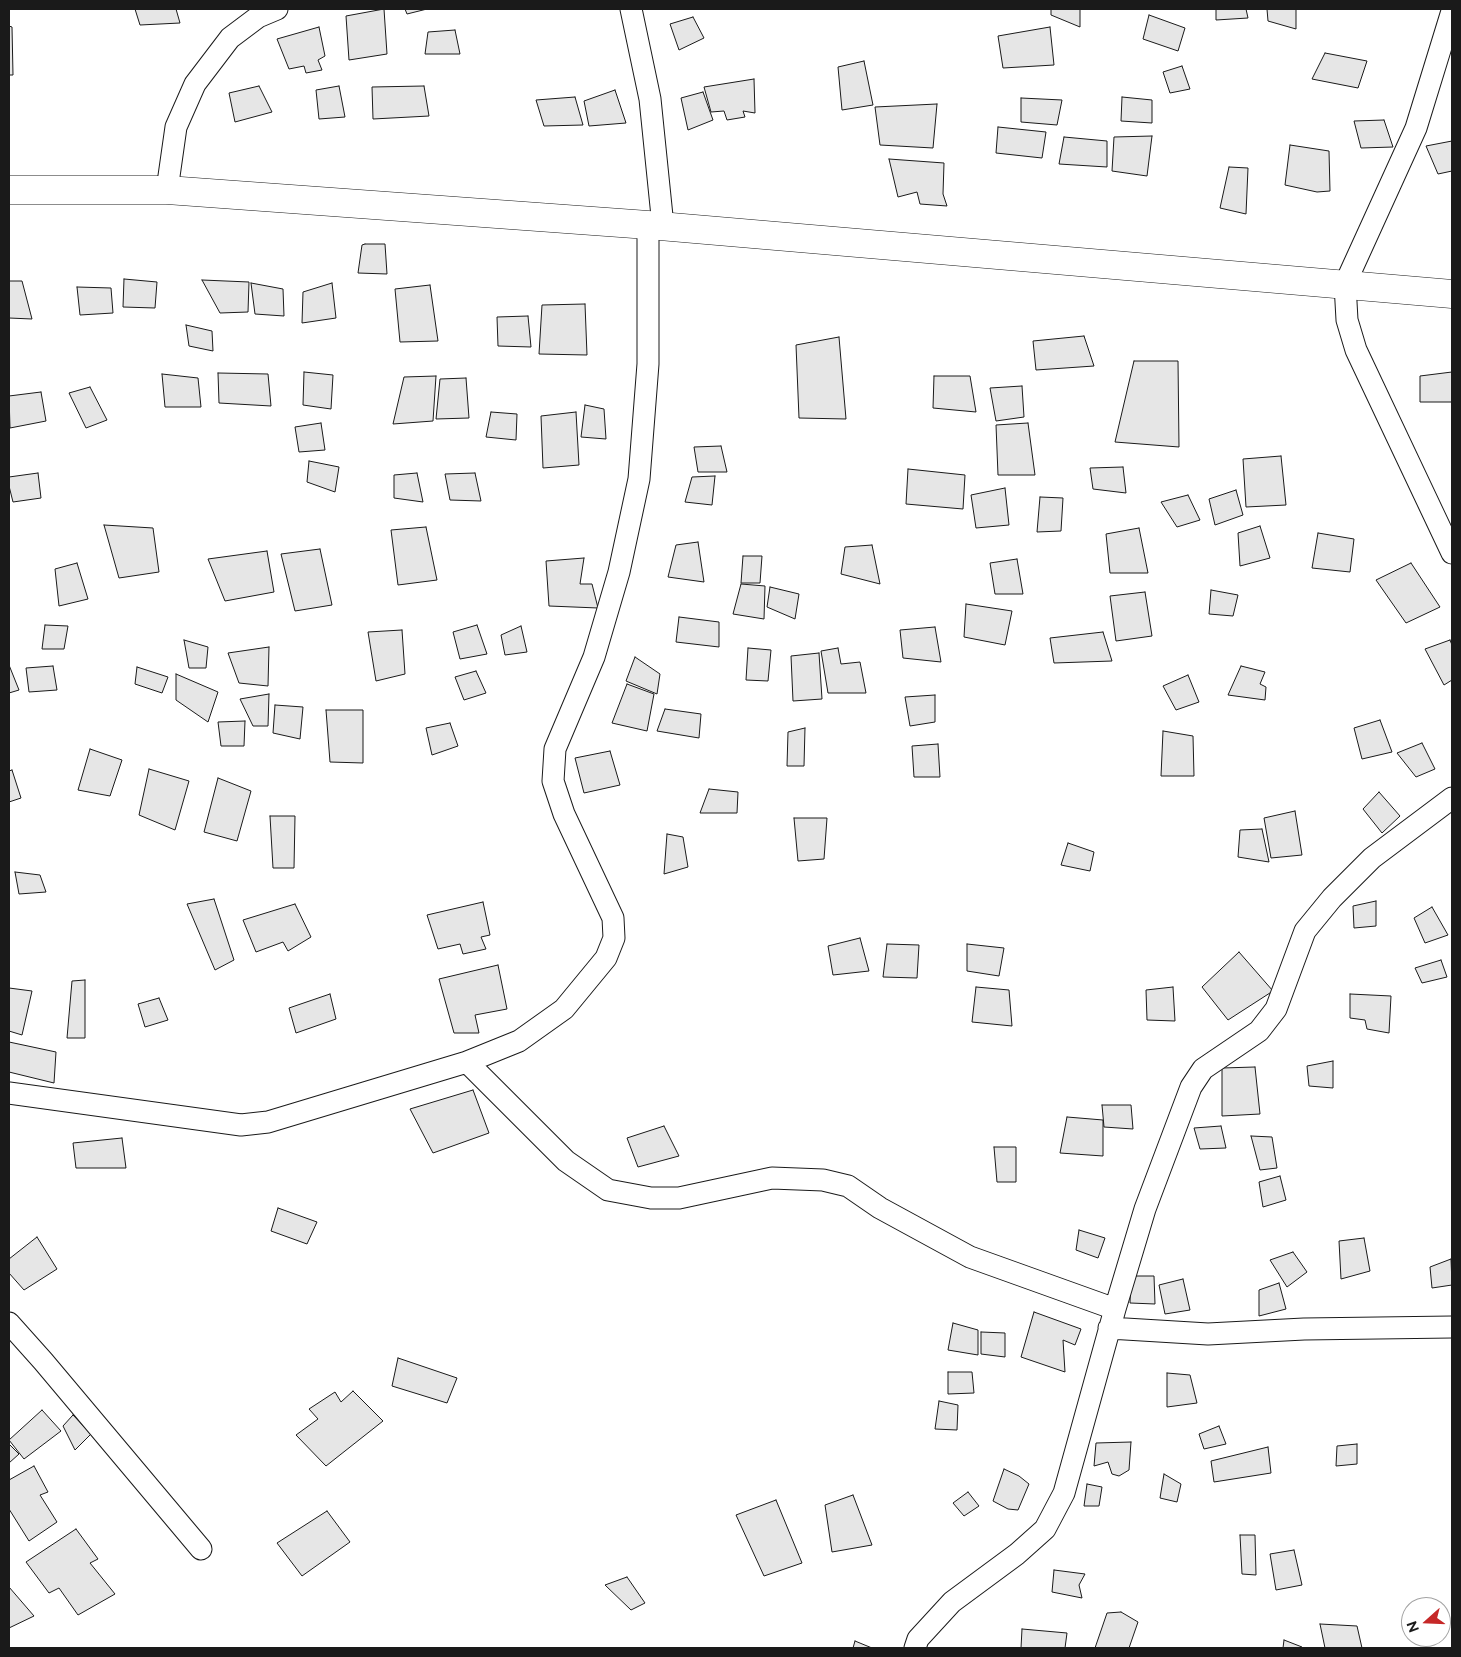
<!DOCTYPE html>
<html>
<head>
<meta charset="utf-8">
<style>
	body { margin:0 }
	#map { position:relative; width:1461px; height:1657px; overflow:hidden; background:#fff; font-family:Raleway,sans-serif }
	canvas { display:block }
	.frame { position:absolute; inset:0; border:10px solid #1a1a1a; pointer-events:none }
	.north { position:absolute; left:1401px; top:1597px; width:50px; height:50px; box-sizing:border-box; background:#fff; border:1px solid #a3a3a3; border-radius:50%; rotate:250deg; font-size:14px; font-weight:700; line-height:20px; text-align:center; color:#1a1a1a }
	.north::after { content:''; display:block; margin:auto; width:18px; height:22px; background:#c62828; clip-path:polygon(50% 0,100% 100%,50% 72%,0 100%) }
</style>
</head>
<body>
<div id="map">
<canvas width="1461" height="1657"></canvas>
<div class="frame"></div>
<div class="north">N</div>
</div>
<script>
const context = document.querySelector('canvas').getContext('2d');
context.lineJoin = 'round';
function paint(path, color) { context.fillStyle = color; context.fill(path, 'evenodd'); }
const poly = rows => new Path2D(rows.map(r => 'M' + r).join(''));
function stroke(path, color, width, dash) { context.strokeStyle = color; context.lineWidth = width; context.lineCap = dash ? 'butt' : 'round'; context.setLineDash(dash || []); context.stroke(path); }
const building = poly([
	[135,9,176,9,180,23,140,25,135,9],
	[384,9,387,54,349,60,346,16,384,9],
	[405,9,427,9,407,14,405,9],
	[1051,9,1080,9,1080,27,1051,15,1051,9],
	[1216,9,1246,9,1248,18,1216,20,1216,9],
	[1267,9,1296,9,1296,29,1268,21,1267,9],
	[1149,15,1185,28,1178,51,1143,39,1149,15],
	[693,17,704,38,679,50,670,24,693,17],
	[9,26,12,27,13,75,9,75,9,26],
	[319,27,325,56,318,60,322,70,306,73,304,66,289,69,277,39,319,27],
	[1050,27,1054,65,1003,68,998,36,1050,27],
	[455,30,460,54,425,54,428,32,455,30],
	[1325,53,1367,61,1358,88,1312,79,1325,53],
	[864,61,873,105,842,110,838,67,864,61],
	[1182,66,1190,89,1170,93,1163,72,1182,66],
	[754,79,755,113,743,111,745,117,727,120,724,111,711,112,704,87,754,79],
	[259,86,272,112,235,122,229,93,259,86],
	[339,86,345,117,319,119,316,90,339,86],
	[424,86,429,116,373,119,372,87,424,86],
	[615,90,626,123,589,126,584,101,615,90],
	[703,92,713,120,688,130,681,98,703,92],
	[575,97,583,125,544,126,536,100,575,97],
	[1122,97,1152,100,1152,123,1121,121,1122,97],
	[1021,98,1062,100,1057,125,1021,122,1021,98],
	[937,104,933,148,880,145,875,107,937,104],
	[1384,120,1393,147,1361,148,1354,121,1384,120],
	[998,127,1046,132,1042,158,996,153,998,127],
	[1152,136,1147,176,1112,171,1114,137,1152,136],
	[1064,137,1107,141,1107,167,1059,164,1064,137],
	[1452,141,1452,171,1438,174,1426,146,1452,141],
	[1290,145,1329,151,1330,191,1317,192,1285,185,1290,145],
	[889,159,944,163,943,194,947,206,920,204,917,192,898,197,889,159],
	[1229,167,1248,168,1246,214,1220,208,1229,167],
	[365,244,385,244,387,274,358,273,362,245,365,244],
	[124,279,157,282,155,308,123,307,124,279],
	[202,280,249,282,248,312,220,313,202,280],
	[9,281,22,281,32,319,9,318,9,281],
	[251,283,283,289,284,316,255,314,251,283],
	[332,283,336,318,302,323,303,292,332,283],
	[430,285,438,341,400,342,395,289,430,285],
	[77,287,111,288,113,313,80,315,77,287],
	[585,304,587,355,539,354,542,305,585,304],
	[528,316,531,347,498,346,497,317,528,316],
	[186,325,212,331,213,351,189,346,186,325],
	[1084,336,1094,366,1036,370,1033,341,1084,336],
	[839,337,846,419,799,418,796,345,839,337],
	[1134,361,1178,361,1179,447,1115,442,1134,361],
	[304,372,333,375,331,409,303,405,304,372],
	[1452,372,1452,402,1420,402,1420,376,1452,372],
	[218,373,268,374,271,406,219,403,218,373],
	[162,374,198,378,201,407,165,407,162,374],
	[436,376,433,421,393,424,404,377,436,376],
	[934,376,970,376,976,412,933,408,934,376],
	[466,378,469,418,436,419,440,379,466,378],
	[1022,386,1024,417,996,421,990,388,1022,386],
	[90,387,107,420,86,428,69,393,90,387],
	[41,392,46,421,10,428,9,396,41,392],
	[585,405,604,409,606,439,581,437,585,405],
	[491,412,517,414,516,440,486,437,491,412],
	[576,412,579,465,543,468,541,416,576,412],
	[321,423,325,450,299,452,295,427,321,423],
	[1028,423,1035,475,998,475,996,425,1028,423],
	[721,446,727,472,698,472,694,447,721,446],
	[1281,456,1286,505,1246,507,1243,459,1281,456],
	[309,461,339,467,335,492,307,482,309,461],
	[1123,467,1126,493,1093,489,1090,468,1123,467],
	[908,469,965,475,963,509,906,504,908,469],
	[38,473,41,498,13,502,9,486,9,477,38,473],
	[417,473,423,502,394,498,394,475,417,473],
	[475,473,481,501,450,500,445,474,475,473],
	[715,476,712,505,685,502,692,477,715,476],
	[1005,488,1009,525,976,528,971,495,1005,488],
	[1236,490,1243,515,1215,525,1209,499,1236,490],
	[1188,495,1200,520,1177,527,1161,502,1188,495],
	[1040,497,1063,498,1061,531,1037,532,1040,497],
	[104,525,153,528,159,572,119,578,104,525],
	[1260,526,1270,558,1240,566,1238,533,1260,526],
	[426,527,437,580,398,585,391,530,426,527],
	[1139,528,1148,573,1110,573,1106,534,1139,528],
	[1318,533,1354,539,1350,572,1312,568,1318,533],
	[698,542,704,582,668,577,676,545,698,542],
	[872,545,880,584,841,574,845,547,872,545],
	[320,549,332,605,295,611,281,554,320,549],
	[267,551,274,592,225,601,208,559,267,551],
	[743,556,762,556,760,583,741,583,743,556],
	[584,558,580,584,592,584,598,608,549,606,546,561,584,558],
	[1017,559,1023,594,995,594,990,563,1017,559],
	[77,563,88,599,59,606,55,569,77,563],
	[1411,563,1440,607,1406,623,1376,580,1411,563],
	[741,584,765,586,764,619,733,614,741,584],
	[770,587,799,594,795,619,767,607,770,587],
	[1211,590,1238,595,1233,616,1209,614,1211,590],
	[1145,592,1152,636,1116,641,1110,596,1145,592],
	[966,604,1012,611,1005,645,964,637,966,604],
	[679,617,719,622,719,647,676,642,679,617],
	[45,625,68,626,64,649,42,649,45,625],
	[477,625,487,654,460,659,453,632,477,625],
	[521,626,527,652,505,655,501,635,521,626],
	[935,627,941,662,903,658,900,630,935,627],
	[402,630,405,674,376,681,368,632,402,630],
	[1103,632,1112,661,1054,663,1050,638,1103,632],
	[184,640,208,647,206,668,189,668,184,640],
	[1450,640,1452,645,1452,680,1444,685,1425,649,1450,640],
	[269,647,268,686,239,683,228,653,269,647],
	[748,648,771,650,768,681,746,680,748,648],
	[838,648,841,664,860,662,866,693,828,693,821,651,838,648],
	[819,653,822,699,793,701,791,656,819,653],
	[635,657,660,674,657,694,626,681,635,657],
	[9,665,19,690,9,693,9,665],
	[53,666,57,690,29,692,26,668,53,666],
	[1241,666,1265,672,1260,684,1266,687,1265,700,1228,695,1241,666],
	[137,667,168,677,162,693,135,684,137,667],
	[476,671,486,693,464,700,455,677,476,671],
	[176,674,218,692,208,722,176,700,176,674],
	[1188,675,1199,702,1176,710,1163,686,1188,675],
	[627,684,654,694,647,731,612,723,627,684],
	[269,694,268,726,253,726,240,699,269,694],
	[935,695,935,722,910,726,905,697,935,695],
	[275,705,303,707,300,739,273,733,275,705],
	[665,709,701,714,699,738,657,731,665,709],
	[326,710,363,710,363,763,330,762,326,710],
	[1380,720,1392,752,1362,759,1354,728,1380,720],
	[245,721,244,746,221,746,218,722,245,721],
	[450,723,458,746,432,755,426,728,450,723],
	[805,728,804,766,787,766,788,732,805,728],
	[1163,731,1193,736,1194,776,1161,776,1163,731],
	[1422,743,1435,769,1416,777,1397,753,1422,743],
	[938,744,940,777,914,777,912,746,938,744],
	[90,749,122,760,110,796,78,790,90,749],
	[610,751,620,785,584,793,575,758,610,751],
	[149,769,189,781,175,830,139,815,149,769],
	[12,770,21,798,9,802,9,771,12,770],
	[218,778,251,791,237,841,204,832,218,778],
	[709,789,738,792,737,813,700,813,709,789],
	[1379,792,1400,816,1382,833,1363,809,1379,792],
	[1295,811,1302,855,1271,858,1264,818,1295,811],
	[270,816,295,816,294,868,273,868,270,816],
	[794,818,827,818,824,859,798,861,794,818],
	[1262,829,1269,862,1238,857,1240,830,1262,829],
	[667,834,683,837,688,867,664,874,667,834],
	[1068,843,1094,852,1090,871,1061,865,1068,843],
	[15,872,40,875,46,892,19,894,15,872],
	[214,899,234,960,215,970,187,904,214,899],
	[1376,901,1376,926,1354,928,1353,906,1376,901],
	[483,902,490,935,481,937,486,949,463,954,460,944,438,949,427,915,483,902],
	[295,904,311,937,288,951,283,942,256,952,243,920,295,904],
	[1432,907,1448,935,1425,943,1414,918,1432,907],
	[860,938,869,971,833,975,828,946,860,938],
	[887,944,919,945,917,978,883,977,887,944],
	[967,944,1004,948,999,976,967,971,967,944],
	[1239,952,1273,991,1228,1020,1202,987,1239,952],
	[1441,960,1447,977,1422,983,1415,968,1441,960],
	[498,965,507,1009,475,1015,479,1033,454,1033,439,979,498,965],
	[85,980,85,1038,67,1038,72,981,85,980],
	[976,987,1009,990,1012,1026,972,1022,976,987],
	[1173,987,1175,1021,1147,1020,1146,990,1173,987],
	[9,988,32,991,22,1035,9,1031,9,988],
	[330,994,336,1019,296,1033,289,1008,330,994],
	[1350,994,1391,996,1389,1033,1367,1029,1365,1020,1350,1018,1350,994],
	[159,998,168,1020,145,1027,138,1004,159,998],
	[9,1042,56,1052,54,1083,9,1072,9,1042],
	[1333,1061,1333,1088,1309,1086,1307,1066,1333,1061],
	[1255,1067,1260,1114,1222,1116,1222,1068,1255,1067],
	[473,1090,489,1133,433,1153,410,1109,473,1090],
	[1102,1105,1131,1105,1133,1129,1104,1127,1102,1105],
	[1067,1117,1103,1120,1103,1156,1060,1153,1067,1117],
	[664,1126,679,1156,638,1167,627,1138,664,1126],
	[1221,1126,1226,1148,1200,1149,1194,1128,1221,1126],
	[1251,1136,1272,1137,1277,1168,1260,1170,1251,1136],
	[122,1138,126,1168,76,1168,73,1143,122,1138],
	[994,1147,1016,1147,1016,1182,997,1182,994,1147],
	[1280,1176,1286,1200,1263,1207,1259,1182,1280,1176],
	[278,1208,317,1222,307,1244,271,1231,278,1208],
	[1079,1230,1105,1238,1098,1258,1076,1250,1079,1230],
	[37,1237,57,1269,24,1290,9,1273,9,1259,37,1237],
	[1364,1238,1370,1271,1341,1279,1339,1241,1364,1238],
	[1293,1252,1307,1272,1287,1287,1270,1260,1293,1252],
	[1451,1259,1452,1285,1432,1288,1430,1267,1451,1259],
	[1131,1276,1154,1276,1155,1304,1130,1303,1131,1276],
	[1183,1279,1190,1310,1165,1314,1159,1285,1183,1279],
	[1279,1283,1286,1309,1259,1316,1259,1290,1279,1283],
	[1034,1312,1081,1329,1075,1345,1063,1340,1065,1372,1021,1357,1034,1312],
	[953,1323,978,1330,978,1355,948,1350,953,1323],
	[981,1332,1005,1333,1005,1357,981,1354,981,1332],
	[398,1358,457,1378,447,1403,392,1386,398,1358],
	[948,1372,972,1372,974,1393,948,1394,948,1372],
	[1167,1373,1190,1375,1197,1403,1167,1407,1167,1373],
	[353,1391,383,1421,326,1466,296,1435,318,1419,309,1409,335,1392,341,1402,353,1391],
	[939,1401,958,1405,957,1430,935,1429,939,1401],
	[42,1410,61,1431,24,1459,9,1440,42,1410],
	[73,1415,91,1434,75,1450,63,1426,73,1415],
	[1219,1426,1226,1444,1204,1449,1199,1434,1219,1426],
	[1131,1442,1129,1470,1119,1476,1112,1474,1108,1462,1094,1466,1096,1443,1131,1442],
	[9,1444,19,1454,9,1463,9,1444],
	[1357,1444,1357,1464,1336,1466,1337,1446,1357,1444],
	[1268,1447,1271,1473,1214,1482,1211,1461,1268,1447],
	[34,1466,48,1492,40,1495,57,1522,29,1541,9,1509,9,1480,34,1466],
	[1004,1469,1019,1476,1029,1484,1018,1510,1008,1509,993,1501,1004,1469],
	[1164,1474,1181,1484,1177,1502,1160,1498,1164,1474],
	[1087,1484,1102,1487,1099,1506,1084,1506,1087,1484],
	[968,1492,979,1506,964,1516,953,1503,968,1492],
	[853,1495,872,1545,832,1552,825,1505,853,1495],
	[776,1500,802,1563,764,1576,736,1515,776,1500],
	[327,1511,350,1542,302,1576,277,1543,327,1511],
	[76,1529,98,1559,90,1563,115,1594,78,1615,59,1588,49,1593,26,1562,76,1529],
	[1240,1535,1255,1535,1256,1575,1242,1574,1240,1535],
	[1294,1550,1302,1585,1276,1590,1270,1554,1294,1550],
	[1054,1570,1085,1574,1079,1585,1082,1598,1052,1592,1054,1570],
	[627,1577,645,1603,631,1610,605,1585,627,1577],
	[9,1587,34,1616,9,1628,9,1587],
	[1121,1612,1138,1622,1129,1648,1095,1648,1107,1613,1121,1612],
	[1320,1624,1357,1626,1362,1648,1325,1648,1320,1624],
	[1022,1629,1067,1633,1065,1648,1021,1648,1022,1629],
	[1284,1640,1302,1647,1301,1648,1283,1648,1284,1640],
	[855,1641,872,1648,853,1648,855,1641]
]);
paint(building, '#e6e6e6');
stroke(building, '#1a1a1a', 1);
const street = poly([
	[631,9,650,99,663,226],
	[1452,11,1416,128,1345,284,1347,320,1356,350,1452,553],
	[167,190,176,127,195,84,230,38,258,17,277,9],
	[467,1062,566,1161,608,1190,651,1198,679,1198,772,1178,823,1180,848,1186,880,1208,970,1257,1115,1309],
	[9,1093,241,1125,268,1122,467,1062,519,1041,564,1009,606,958,614,938,613,918,564,814,553,781,555,749,594,657,619,572,639,479,648,364,648,225],
	[9,1323,43,1361,201,1549],
	[1109,1328,1208,1334,1304,1329,1452,1327],
	[915,1648,918,1639,952,1602,1017,1554,1045,1529,1064,1493,1115,1309,1145,1209,1191,1087,1203,1069,1259,1031,1276,1009,1305,931,1332,898,1372,858,1452,798]
]);
const primary = poly([
	[9,190,167,190,648,225,1452,294]
]);
stroke(street, '#1a1a1a', 23);
stroke(primary, '#1a1a1a', 29);
stroke(street, '#fff', 21);
stroke(primary, '#fff', 28);
</script>
</body>
</html>
